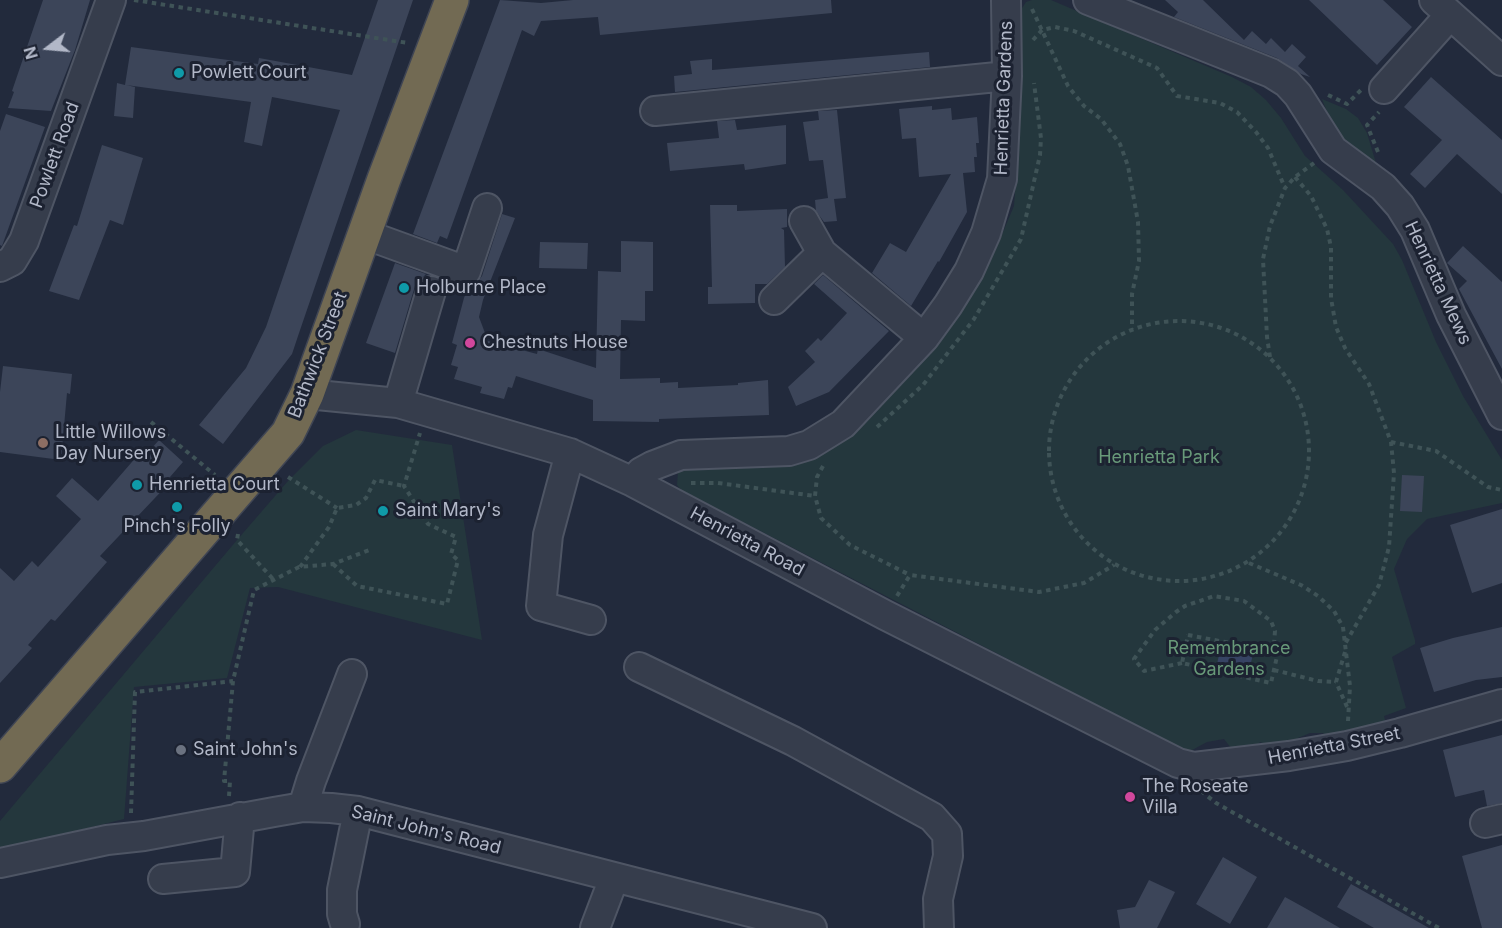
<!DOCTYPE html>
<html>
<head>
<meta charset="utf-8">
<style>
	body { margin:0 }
	#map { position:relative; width:1502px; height:928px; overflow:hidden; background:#222a3c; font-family:Inter,sans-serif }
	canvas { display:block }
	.north { position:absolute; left:18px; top:18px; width:60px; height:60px; -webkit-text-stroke:4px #1c2231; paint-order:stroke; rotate:254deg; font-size:16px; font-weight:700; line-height:24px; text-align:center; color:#b2b8c8 }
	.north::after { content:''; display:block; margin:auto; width:21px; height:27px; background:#b2b8c8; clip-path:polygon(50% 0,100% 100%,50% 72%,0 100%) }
</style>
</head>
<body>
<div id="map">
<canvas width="1502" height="928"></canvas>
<div class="north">N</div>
</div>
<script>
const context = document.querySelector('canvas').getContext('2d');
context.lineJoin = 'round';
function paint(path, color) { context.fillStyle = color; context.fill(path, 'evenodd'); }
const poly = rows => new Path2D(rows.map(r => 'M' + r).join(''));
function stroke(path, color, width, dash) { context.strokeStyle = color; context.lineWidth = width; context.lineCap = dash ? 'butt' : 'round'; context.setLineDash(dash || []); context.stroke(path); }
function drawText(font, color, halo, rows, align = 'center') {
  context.font = font + ' Inter,sans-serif'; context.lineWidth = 6; context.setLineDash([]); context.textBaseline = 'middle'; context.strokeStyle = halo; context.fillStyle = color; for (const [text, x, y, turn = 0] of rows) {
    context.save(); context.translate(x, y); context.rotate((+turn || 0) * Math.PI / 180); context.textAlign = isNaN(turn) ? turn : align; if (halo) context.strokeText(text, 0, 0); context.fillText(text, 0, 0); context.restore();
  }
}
paint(poly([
	[1032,0,1051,0,1232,77,1251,87,1266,100,1281,118,1305,156,1343,190,1393,244,1402,260,1436,342,1463,396,1502,460,1502,503,1427,519,1407,539,1394,569,1415,640,1415,644,1392,657,1406,708,1384,716,1385,720,1384,732,1333,742,1323,733,1310,733,1298,738,1293,750,1278,749,1260,742,1254,749,1231,748,1224,739,1207,742,1183,755,1120,747,1096,740,1083,725,1035,687,1033,672,681,490,677,485,678,472,685,467,863,423,908,378,936,346,975,286,997,246,1014,206,1017,163,1019,13,1026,2],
	[1322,99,1346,109,1358,118,1367,133,1378,170,1348,148,1329,117],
	[356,430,452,445,482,640,278,587,250,588,227,678,134,687,124,819,0,850,0,821,237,540,288,481,323,446]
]), '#24373d');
paint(poly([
	[1221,646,1253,654,1249,671,1217,664]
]), '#364363');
paint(poly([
	[43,0,90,0,75,50,51,111,8,108,14,92,12,91],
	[378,0,413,0,298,336,292,354,223,444,199,425,246,368,266,327,340,110,272,97,262,146,244,142,251,102,126,85,135,87,133,118,114,116,117,83,125,85,131,47,258,64,259,58,352,75],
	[500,0,541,3,573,0,831,0,832,13,600,35,598,17,541,21,534,36,522,30,447,239,440,236,437,243,413,234],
	[1165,0,1203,0,1244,40,1252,31,1266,44,1271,38,1285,52,1292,44,1306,57,1298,66,1310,77,1301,74,1277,58,1174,17,1178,12],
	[1309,0,1383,0,1412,27,1377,65],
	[929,52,930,67,675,92,674,76,692,74,690,61,712,59,712,70],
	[1431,77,1502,140,1502,194,1457,154,1425,188,1410,174,1442,140,1404,107],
	[932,106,932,110,951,108,952,120,977,117,979,143,976,143,977,157,974,157,975,172,963,173,967,212,939,262,938,261,911,306,872,273,890,243,906,252,951,174,919,177,916,138,902,139,899,109],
	[837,110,846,198,834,199,837,221,824,222,816,211,815,200,828,198,823,160,809,161,803,122,819,120,818,111],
	[6,114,45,127,2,246,0,245,0,131],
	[735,120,737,130,786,125,786,164,745,170,744,164,670,171,667,143,719,138,717,121],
	[102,145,143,158,123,225,110,220,79,300,49,291,74,225,77,226],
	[710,205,737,205,737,211,787,209,787,227,781,228,784,230,785,267,767,284,755,284,755,303,708,304,708,287,712,287],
	[502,214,515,218,483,300,479,317,488,341,537,354,538,349,596,368,598,271,621,272,621,241,653,242,653,291,645,291,645,321,621,320,620,379,660,378,660,383,678,382,678,388,738,385,738,383,768,380,769,415,659,419,659,422,593,421,593,400,516,376,512,388,508,387,504,399,480,393,482,387,454,379,458,367,451,365,457,345,452,343,464,298,468,287,476,284,482,276],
	[540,242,588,243,587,269,539,268],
	[1463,246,1502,282,1502,369,1459,289,1467,281,1447,263],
	[395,263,426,274,415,286,395,353,366,343],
	[823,275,889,331,829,392,796,406,788,387,815,362,805,351,818,338,821,341,847,313,814,284],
	[3,366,72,374,70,394,67,393,61,460,0,452,0,392],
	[159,440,183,462,170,477,172,480,100,556,107,562,55,621,51,619,28,645,32,648,0,683,0,568,14,581,32,561,38,567,81,519,56,496,72,478,98,501,138,455,142,459],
	[1402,475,1424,476,1422,512,1400,511],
	[1502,509,1502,583,1472,593,1450,525],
	[1502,627,1502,677,1476,680,1434,692,1420,648,1453,638],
	[1502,735,1502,803,1487,806,1484,790,1455,797,1443,750],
	[1502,845,1502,928,1482,928,1462,856],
	[1223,857,1257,877,1230,924,1196,904],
	[1149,880,1175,892,1157,928,1120,928,1117,910,1135,907],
	[1351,884,1429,928,1374,928,1337,907],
	[1285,897,1305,908,1340,928,1267,928]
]), '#3c4559');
const minor = poly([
	[1088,0,1271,73,1287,83,1298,95,1333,150,1383,187,1400,206,1415,230,1451,315,1502,415],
	[1434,0,1502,61],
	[1384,89,1450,15],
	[655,111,1007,76],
	[804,221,822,253,924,338],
	[364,234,466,271,487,208],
	[0,267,12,261,24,241,111,0],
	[774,300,822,253],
	[307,394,398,403,570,453,633,482,885,615,1178,763,1194,767,1289,756,1347,746,1400,733,1502,704],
	[398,403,431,291],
	[570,453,548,535,541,606,591,620],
	[633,482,641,472,652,466,681,455,789,451,809,445,843,424,924,338,948,305,969,271,986,233,1002,179,1007,76,1006,0],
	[639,667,793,741,932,817,947,834,948,856,938,899,939,928],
	[303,807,311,781,352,674],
	[1485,823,1502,819],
	[0,863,107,840,144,836,274,812,303,807,331,808,358,811,812,928],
	[163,879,235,872,240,817],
	[345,924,342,914,342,890,358,811],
	[595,928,614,878]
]);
const highway = poly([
	[0,766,288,433,307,394,384,179,452,0]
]);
stroke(minor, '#4e5564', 32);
stroke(highway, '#3f4554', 36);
stroke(poly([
	[134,0,408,43],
	[1032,9,1068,86,1084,106,1101,119,1120,144,1128,166,1138,222,1139,261,1132,294,1132,329],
	[1033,40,1042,30,1055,27,1074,31,1157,68,1177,96,1220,103,1237,112,1256,132,1268,148,1285,188],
	[1328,95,1347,104,1361,90],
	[1378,152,1367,125,1379,112],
	[1295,177,1311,196,1327,229,1331,247,1331,298,1336,327,1345,348,1369,384,1391,442,1394,473,1389,547,1379,585,1345,644],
	'1049 451a130 130 0 1 1 260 0a130 130 0 1 1-260 0Z',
	[1270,357,1267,337,1263,259,1270,226,1285,188,1295,177,1314,163],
	[151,422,215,475],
	[877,427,923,385,974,319,1021,239,1040,155,1041,138,1034,83],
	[1391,442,1436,451,1488,487,1502,490],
	[823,466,817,477,815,496,821,518,850,545,910,575],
	[288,477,337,508],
	[691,483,718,483,815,496],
	[238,534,237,540,273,579],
	[1249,563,1301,585,1318,596,1334,611,1343,627,1345,644,1350,686,1348,721],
	[333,564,357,586,447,604,458,560,451,554,456,537,428,524,404,486,420,433],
	[300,567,329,527,337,508,356,505,366,498,375,480,404,486],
	[897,596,910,575,1039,592,1084,583,1114,565],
	[1188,635,1278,652,1271,683,1182,663,1188,635],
	[1345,652,1336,682,1348,709],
	[1182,663,1144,671,1134,659,1155,630,1176,612,1185,606,1214,596,1244,601,1271,621,1275,631,1274,644,1278,652],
	[1274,670,1318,681,1336,682],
	[1201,791,1216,803,1439,928],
	[229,796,230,781,224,781,233,681,254,590,299,567,333,564,372,549],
	[131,813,135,692,233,681]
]), '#3f5357', 4, [4.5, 4.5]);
stroke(minor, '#363d4c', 28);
stroke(highway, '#726a53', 33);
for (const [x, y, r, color] of [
	[179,73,6,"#0f9aa8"],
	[404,288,6,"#0f9aa8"],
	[470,343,6,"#d1479c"],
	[43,443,6,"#8d6e63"],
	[137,485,6,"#0f9aa8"],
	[177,507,6,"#0f9aa8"],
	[383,511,6,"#0f9aa8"],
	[181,750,6,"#6b7280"],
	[1130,797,6,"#d1479c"]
]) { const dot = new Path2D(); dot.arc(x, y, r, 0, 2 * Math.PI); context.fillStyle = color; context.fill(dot); stroke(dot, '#1c2231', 2); }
drawText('18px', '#b2b8c8', '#1c2231', [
	["Powlett Court",191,73],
	["Holburne Place",416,288],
	["Chestnuts House",482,343],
	["Little Willows",55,433],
	["Day Nursery",55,454],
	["Henrietta Court",149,485],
	["Saint Mary's",395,511],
	["Pinch's Folly",177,527,"center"],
	["Saint John's",193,750],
	["The Roseate",1142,787],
	["Villa",1142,808]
], 'left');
drawText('18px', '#b2b8c8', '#1c2231', [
	["Henrietta Gardens",1004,98,-88],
	["Powlett Road",55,155,-70],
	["Henrietta Mews",1438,283,65],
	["Bathwick Street",318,355,-69],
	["Henrietta Road",747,542,28],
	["Henrietta Street",1334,746,-11],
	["Saint John's Road",426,830,14]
]);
drawText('18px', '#689979', '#1c2231', [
	["Henrietta Park",1159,458],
	["Remembrance",1229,649],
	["Gardens",1229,670]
]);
</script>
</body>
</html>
